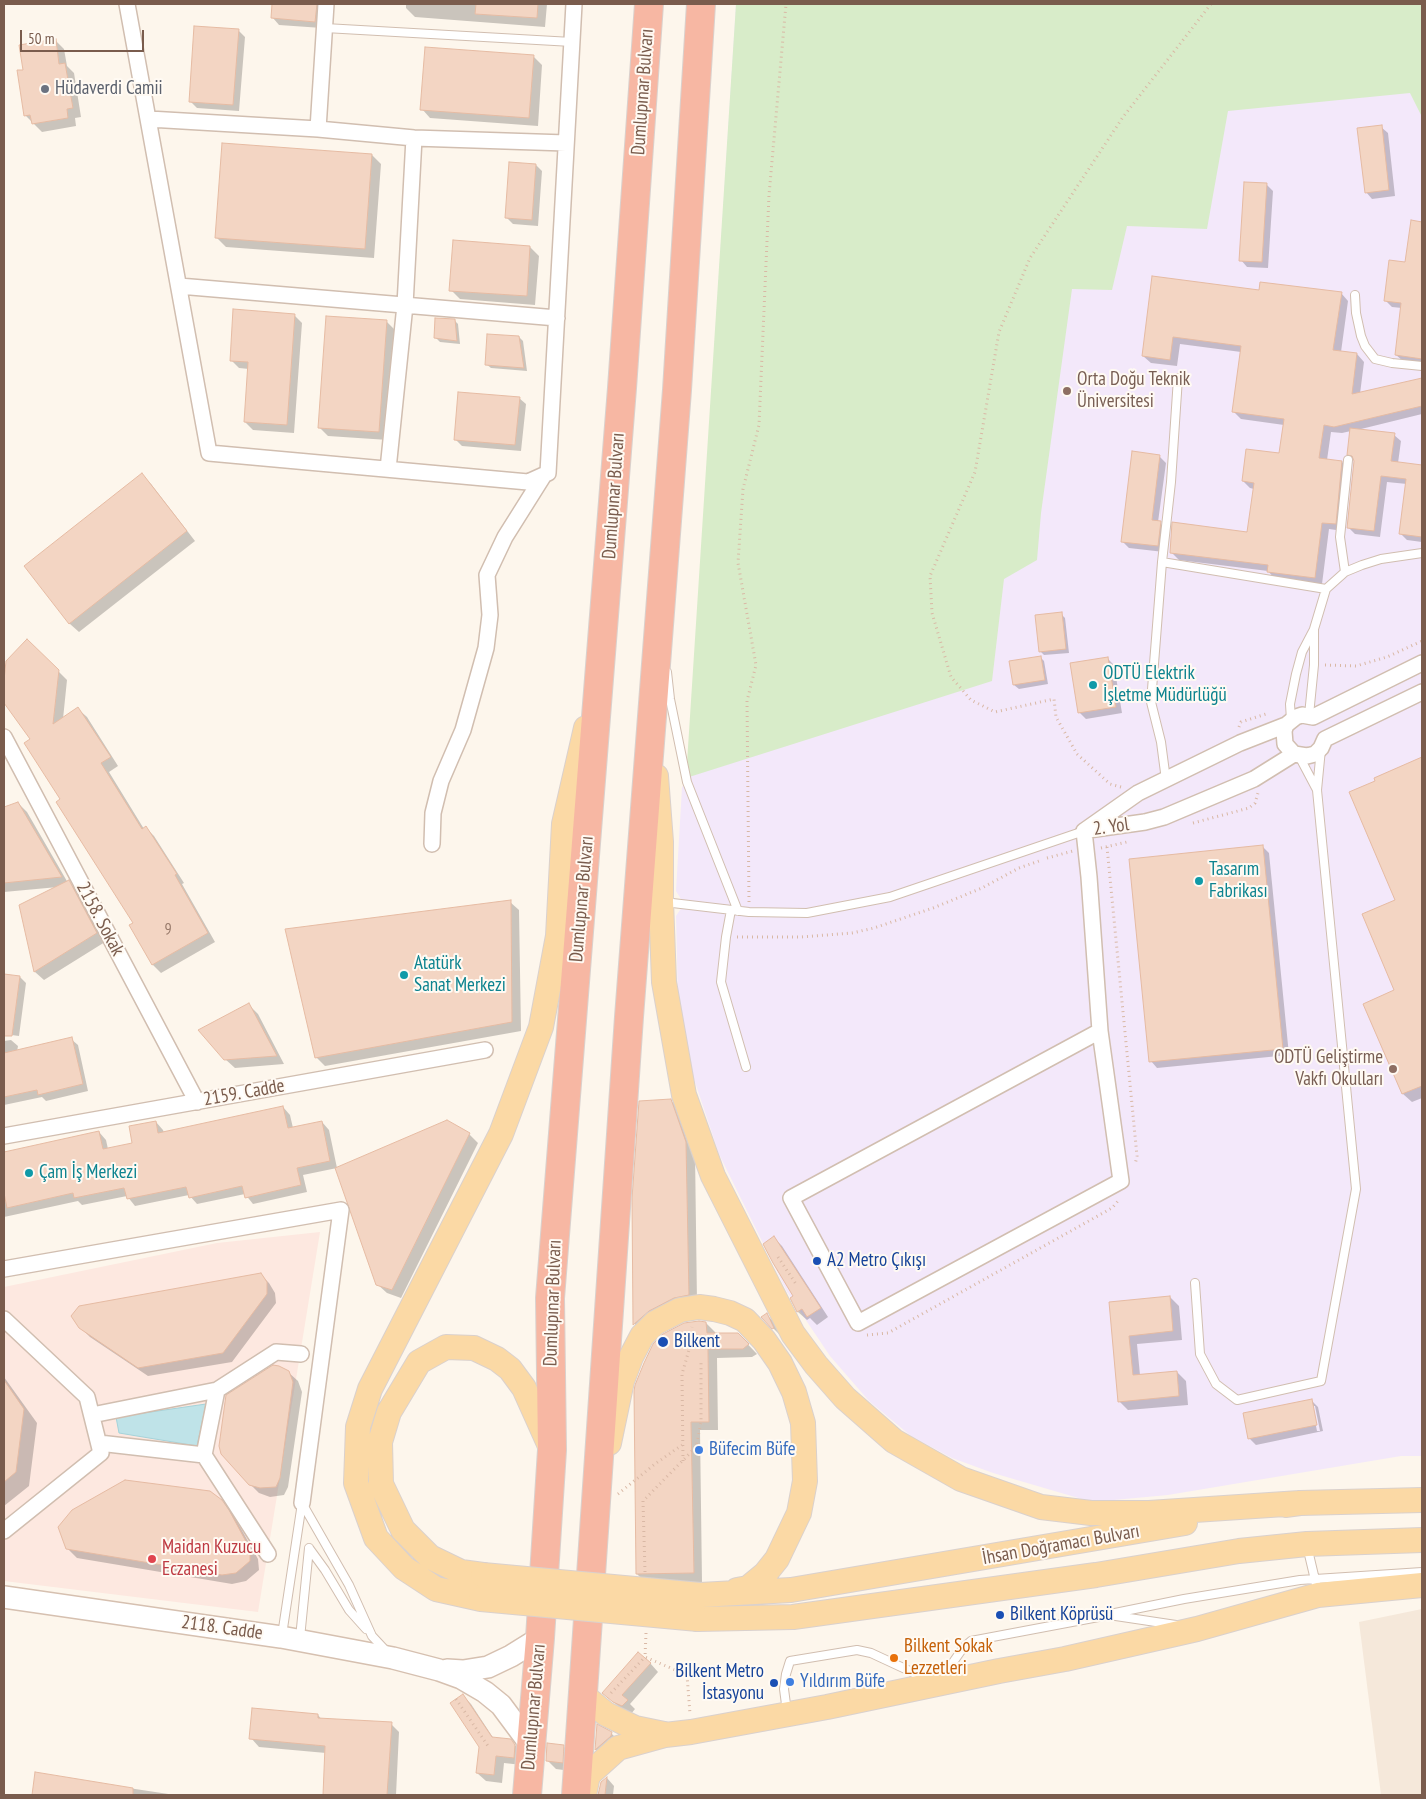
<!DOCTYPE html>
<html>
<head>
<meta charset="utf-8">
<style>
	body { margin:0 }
	#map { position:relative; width:1426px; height:1799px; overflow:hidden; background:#fdf6ec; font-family:"PT Sans Narrow",sans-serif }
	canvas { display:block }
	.frame { position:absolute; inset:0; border:5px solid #7a5c4d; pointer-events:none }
	.scale { position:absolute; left:20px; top:30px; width:124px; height:22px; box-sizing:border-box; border:2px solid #7a5c4d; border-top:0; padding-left:6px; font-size:15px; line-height:18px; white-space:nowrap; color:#7a5c4d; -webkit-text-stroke:4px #fffaf3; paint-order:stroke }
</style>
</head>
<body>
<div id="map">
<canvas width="1426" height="1799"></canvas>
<div class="frame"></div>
<div class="scale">50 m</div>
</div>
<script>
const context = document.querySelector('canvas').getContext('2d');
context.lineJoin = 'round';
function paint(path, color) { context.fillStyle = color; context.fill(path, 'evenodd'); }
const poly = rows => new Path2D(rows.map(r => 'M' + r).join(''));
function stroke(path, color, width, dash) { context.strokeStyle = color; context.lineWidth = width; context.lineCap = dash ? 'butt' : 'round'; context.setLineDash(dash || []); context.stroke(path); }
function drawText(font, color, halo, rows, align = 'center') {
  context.font = font + ' "PT Sans Narrow",sans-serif'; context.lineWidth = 4; context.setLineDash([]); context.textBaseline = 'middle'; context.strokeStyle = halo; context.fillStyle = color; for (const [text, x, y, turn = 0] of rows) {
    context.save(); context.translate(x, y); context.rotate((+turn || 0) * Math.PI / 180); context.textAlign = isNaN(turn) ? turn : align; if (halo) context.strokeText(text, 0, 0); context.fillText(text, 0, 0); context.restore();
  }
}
paint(poly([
	[1422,1609,1422,1795,1381,1795,1359,1622]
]), '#f5e8da');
paint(poly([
	[320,1232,258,1612,4,1581,4,1287,217,1243]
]), '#fde8e0');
paint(poly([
	[736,4,1422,4,1422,1456,1401,1456,1168,1495,1092,1502,993,1473,952,1458,911,1436,869,1401,830,1356,787,1292,719,1154,693,1076,678,1002,676,916,684,904,676,891,682,787,687,782]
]), '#f3e8fa');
paint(poly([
	[736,4,1422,4,1422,117,1410,93,1228,111,1207,229,1127,226,1112,290,1072,289,1041,513,1037,560,1004,579,992,681,686,778]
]), '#d8ecc9');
const water = poly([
	[206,1404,197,1446,119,1433,116,1417,206,1404]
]);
paint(water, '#bfe3e8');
stroke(water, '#a5d3da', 1);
paint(poly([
	[274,4,324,4,322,28,279,25,273,18],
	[406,4,547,4,545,27,415,17,406,8],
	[238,30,245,37,239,111,197,108,190,101],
	[55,40,64,49,67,66,74,73,81,117,75,118,76,126,42,132,25,115,24,71],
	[533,56,542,65,538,126,430,118,422,109],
	[1381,127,1388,133,1395,196,1372,199,1366,192],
	[372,155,381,164,374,258,226,247,217,238],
	[536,165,542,171,538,226,513,224,506,217],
	[1266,184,1273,191,1268,268,1247,267,1241,260],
	[1412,222,1422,223,1422,364,1403,361,1396,355,1402,308,1392,307,1385,300,1406,264],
	[530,247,539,256,535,305,460,299,451,290],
	[1153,277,1260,291,1341,293,1348,301,1341,352,1357,354,1364,362,1360,394,1422,379,1422,414,1357,430,1394,435,1401,441,1398,463,1422,466,1422,542,1407,540,1401,534,1407,484,1387,482,1380,537,1355,534,1348,527,1355,461,1348,454,1351,431,1342,433,1331,432,1327,460,1342,462,1349,469,1343,531,1329,529,1322,584,1275,579,1268,571,1179,560,1171,552,1248,534,1254,489,1250,488,1243,481,1280,454,1284,425,1241,419,1234,412,1241,352,1180,344,1177,366,1151,363,1143,356],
	[294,315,302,323,294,433,253,430,245,422,249,369,239,368,231,360],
	[454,320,458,324,460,344,440,342,436,338],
	[387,322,396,331,388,440,328,436,319,427],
	[519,337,523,341,527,371,491,368,486,364],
	[519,398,526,404,521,451,462,446,456,440],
	[1159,456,1166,463,1158,522,1167,529,1164,552,1129,548,1122,541],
	[142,475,151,484,195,541,79,632,70,624,25,566],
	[1061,614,1065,618,1069,653,1044,655,1040,651],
	[28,641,67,680,63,719,78,709,87,717,118,766,109,772,144,829,146,828,154,836,184,883,182,884,215,942,161,973,153,965,131,926,134,923,62,800,32,739,4,701,7,661],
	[1040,657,1044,661,1048,684,1019,689,1014,685],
	[1107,658,1114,665,1122,713,1086,719,1079,712],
	[1422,758,1422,1099,1422,1098,1412,1102,1403,1094,1365,1004,1396,991,1397,900,1375,778],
	[18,803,27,812,68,883,69,882,78,891,105,942,44,980,35,972,20,906,58,887,4,892,4,808],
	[1263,847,1269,853,1289,1055,1157,1068,1151,1061],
	[510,902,519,910,521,1031,325,1066,316,1057],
	[4,975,20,977,26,983,19,1036,4,1034],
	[249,1005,258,1014,284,1064,235,1068,225,1059],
	[71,1039,78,1045,88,1091,46,1101,42,1097,4,1105,4,1041,11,1040,18,1046,17,1052],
	[670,1100,680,1109,695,1152,697,1303,643,1333,635,1325,634,1198],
	[283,1107,290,1115,293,1128,322,1122,329,1130,337,1168,469,1134,478,1143,401,1298,387,1293,377,1284,337,1168,303,1175,307,1192,253,1204,245,1194,197,1204,189,1195,135,1206,127,1196,82,1205,78,1201,4,1217,4,1154,99,1132,106,1140,108,1149,134,1144,156,1122,163,1130,164,1133],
	[774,1238,782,1246,828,1317,817,1325,810,1318,807,1320,798,1312,792,1298,795,1296],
	[260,1274,269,1283,275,1293,276,1303,232,1362,148,1376,90,1337,80,1327],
	[1170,1297,1179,1306,1182,1340,1137,1344,1140,1375,1177,1372,1186,1381,1188,1405,1128,1410,1119,1401,1110,1303],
	[767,1315,776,1324,782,1337,773,1328],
	[706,1323,715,1332,715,1334,738,1334,757,1354,752,1357,717,1358,718,1430,700,1430,702,1582,646,1583,637,1574],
	[288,1372,298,1381,302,1392,288,1487,284,1495,270,1497,259,1493,250,1484],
	[4,1377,37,1423,29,1486,4,1506],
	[1311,1400,1318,1407,1323,1431,1256,1445,1250,1439,1245,1414],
	[1312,1406,1315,1406,1320,1431,1317,1431],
	[221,1501,231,1511,258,1559,259,1570,246,1581,232,1584,77,1558,67,1548],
	[650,1663,658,1672,630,1704,635,1709,631,1714,623,1710,612,1701],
	[463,1696,471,1704,494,1739,510,1740,519,1749,522,1765,504,1763,502,1783,486,1781,477,1773,480,1747],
	[318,1715,322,1720,391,1724,399,1732,396,1795,324,1795,326,1753,259,1747,251,1738],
	[598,1726,611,1733,620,1742,604,1758,596,1750],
	[563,1746,572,1755,571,1771,556,1769,547,1760],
	[36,1774,175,1795,33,1795],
	[607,1778,614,1786,613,1795,598,1795,602,1783]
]), '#0003');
const building = poly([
	[272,4,317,4,315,22,271,18,272,4],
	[476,4,538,4,537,18,475,14,476,4],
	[194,26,239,29,233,105,189,102,194,26],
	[56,39,59,64,65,63,73,108,67,109,68,118,32,124,30,115,24,116,17,70,23,70,19,45,56,39],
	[425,47,534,55,529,118,420,110,425,47],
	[1382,125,1389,190,1365,193,1357,128,1382,125],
	[222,143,372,154,365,249,215,238,222,143],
	[509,162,536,164,532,220,505,218,509,162],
	[1244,182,1267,183,1262,262,1239,261,1244,182],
	[1411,220,1422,222,1422,359,1395,355,1401,303,1384,301,1389,260,1405,262,1411,220],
	[453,240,530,246,527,296,449,291,453,240],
	[1152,276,1259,290,1260,282,1342,292,1333,350,1357,353,1352,394,1422,378,1422,406,1334,427,1324,425,1319,458,1342,461,1336,524,1322,523,1315,578,1267,572,1268,565,1170,553,1172,522,1247,532,1254,483,1242,481,1246,449,1279,453,1284,419,1232,412,1241,346,1173,337,1170,360,1142,356,1152,276],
	[233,309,295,314,287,425,244,422,248,362,230,361,233,309],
	[326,316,387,320,379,432,318,428,326,316],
	[435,318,455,319,457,341,434,338,435,318],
	[487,334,519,336,524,368,485,365,487,334],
	[458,392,520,397,515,445,454,440,458,392],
	[1350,428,1395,433,1391,461,1422,465,1422,537,1399,534,1406,479,1381,476,1374,531,1347,528,1354,461,1352,456,1347,455,1350,428],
	[1132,451,1160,455,1152,520,1161,521,1158,546,1121,542,1132,451],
	[142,473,187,531,69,624,24,566,142,473],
	[1062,612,1066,649,1039,652,1035,615,1062,612],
	[27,639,59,670,53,724,78,707,111,757,101,763,142,829,146,826,177,874,175,875,208,933,152,965,129,925,133,923,56,802,60,799,24,743,30,739,4,703,4,680,6,661,27,639],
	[1041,656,1045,680,1013,685,1009,661,1041,656],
	[1108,657,1116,707,1078,713,1070,663,1108,657],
	[1422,757,1422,1086,1402,1094,1363,1004,1394,990,1362,914,1395,900,1349,792,1375,781,1374,778,1422,757],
	[18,802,62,877,4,883,4,807,18,802],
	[1263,845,1283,1049,1149,1062,1129,859,1263,845],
	[69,880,97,933,34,972,19,905,69,880],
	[511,900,512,1022,315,1058,285,929,511,900],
	[4,974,20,976,12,1036,4,1036,4,974],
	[249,1003,277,1056,224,1060,198,1030,249,1003],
	[72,1037,83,1084,38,1095,37,1090,4,1097,4,1053,72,1037],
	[671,1099,686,1142,689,1295,674,1298,649,1311,633,1325,632,1198,639,1101,671,1099],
	[283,1106,288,1128,322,1121,330,1161,297,1168,301,1185,245,1198,242,1186,189,1198,186,1187,127,1199,124,1188,74,1198,73,1193,7,1208,4,1193,4,1152,99,1131,103,1149,132,1143,129,1126,156,1121,158,1133,283,1106],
	[447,1120,470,1133,392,1290,376,1285,335,1168,447,1120],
	[774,1236,821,1308,807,1317,802,1309,797,1312,790,1298,793,1296,773,1263,763,1244,774,1236],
	[261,1273,267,1282,267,1294,223,1353,138,1368,79,1328,71,1316,79,1306,261,1273],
	[1170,1296,1173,1331,1129,1336,1133,1375,1177,1371,1179,1396,1118,1402,1109,1302,1170,1296],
	[767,1313,774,1328,772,1329,761,1317,767,1313],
	[699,1321,706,1322,707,1333,738,1333,749,1344,743,1349,708,1349,709,1422,691,1422,694,1573,636,1574,634,1391,635,1385,644,1363,653,1344,663,1334,684,1323,699,1321],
	[273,1365,279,1366,289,1371,293,1382,280,1478,276,1487,260,1488,249,1485,221,1454,219,1446,226,1395,273,1365],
	[4,1380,24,1409,16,1472,4,1482,4,1380],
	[1312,1399,1317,1425,1248,1439,1243,1413,1312,1399],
	[125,1480,210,1491,222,1500,229,1510,250,1549,250,1561,236,1573,222,1575,66,1549,58,1527,72,1510,125,1480],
	[638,1652,651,1663,622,1695,628,1700,622,1706,613,1702,602,1693,638,1652],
	[463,1694,492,1737,511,1739,515,1745,514,1758,496,1756,494,1775,476,1773,479,1747,450,1703,463,1694],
	[252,1708,318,1714,318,1718,392,1722,387,1795,323,1795,325,1746,249,1739,252,1708],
	[597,1724,612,1732,611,1736,595,1750,597,1724],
	[547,1743,564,1745,563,1763,546,1761,547,1743],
	[35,1772,133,1788,133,1795,32,1795,35,1772],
	[607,1777,605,1795,598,1795,601,1782,607,1777]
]);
paint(building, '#f3d5c3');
stroke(building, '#e6bba3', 1);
const lane = poly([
	[325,28,572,42],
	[1355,295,1356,313,1361,336,1365,346,1375,359,1392,363,1422,366],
	[1162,562,1326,589],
	[1345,572,1340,537,1348,460],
	[667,672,670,699,687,782,738,911],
	[1309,715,1314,665,1314,629,1326,589,1345,572,1362,565,1381,559,1422,553],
	[1291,720,1290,704,1296,674,1302,652,1313,631],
	[1299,756,1317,790],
	[1166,780,1161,742,1151,702,1162,562,1171,482,1178,378],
	[664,902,749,912,807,913,890,897,1084,831],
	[731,910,726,937,721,982,746,1067],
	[1195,1283,1200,1354,1216,1384,1237,1400,1321,1381,1356,1189,1317,790,1321,749],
	[302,1503,349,1585,372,1636,386,1651],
	[1307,1546,1316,1584],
	[309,1548,325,1570,349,1610,366,1629],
	[1115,1613,1184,1599,1300,1580,1422,1572],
	[282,1635,302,1503],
	[300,1638,309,1548],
	[942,1678,963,1648,971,1641,1109,1615,1176,1625],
	[787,1712,784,1689,786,1674,790,1661,857,1650,871,1653,927,1679]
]);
const street = poly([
	[127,4,209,453,528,482,548,473,574,4],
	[149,119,318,129,414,138,566,143],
	[318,129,326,4],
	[179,286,557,318],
	[388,469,405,305,414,138],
	[1286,725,1284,731,1285,744,1294,754,1307,756,1315,754,1321,748,1325,739,1422,692],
	[4,737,197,1102],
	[1088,830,1145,822,1164,817,1254,779,1294,754],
	[1084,831,1089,877,1100,1031,1121,1181,858,1323,791,1198,1100,1031],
	[1084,831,1138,793,1240,743,1286,725,1296,717,1302,715,1313,717,1422,663],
	[432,844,433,813,441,781,463,730,486,648,490,615,487,575,505,537,544,475],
	[4,1136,485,1050],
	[4,1269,341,1210,302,1503],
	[4,1319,87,1397,101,1453,4,1531],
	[92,1415,217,1390,276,1352,301,1354],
	[99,1443,204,1455,268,1554],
	[204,1455,217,1390]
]);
const secondary = poly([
	[4,1597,281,1637,393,1658,439,1670,461,1678,485,1692,501,1705,530,1744],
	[447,1670,463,1671,488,1667,511,1656,540,1638]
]);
const primary = poly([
	[656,776,661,842,661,901,664,982,684,1095,713,1176,793,1334,816,1365,845,1398,894,1441,961,1479,1041,1507,1091,1513,1149,1513,1300,1503],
	[609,1443,622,1381,631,1357,642,1336,655,1323,680,1310,699,1307,714,1309,730,1313,745,1320,764,1340,780,1363,794,1392,803,1423,805,1481,799,1513,777,1559,765,1574,748,1588,737,1590],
	[1285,1505,1300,1503,1422,1500],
	[483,1575,461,1572,430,1557,403,1530,381,1484,380,1442,389,1412,419,1362,446,1347,474,1348,497,1359,510,1369,524,1388,550,1446],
	[700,1595,791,1590,1185,1523],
	[481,1599,436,1589,404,1568,376,1538,356,1483,358,1427,370,1389,501,1134,541,1027,558,936,564,824,586,728],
	[698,1619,793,1617,1096,1575,1239,1551,1307,1544,1422,1540],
	[584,1696,606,1714,635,1728,664,1734],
	[584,1795,588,1775,618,1748,665,1735,691,1732,827,1707,999,1671,1065,1659,1197,1629,1318,1595,1422,1585]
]);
const highway = poly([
	[527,1795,540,1638,552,1450,550,1298,622,388,649,4],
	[576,1795,629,1017,677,390,701,4]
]);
stroke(lane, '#d1beb0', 10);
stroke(street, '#d1beb0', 18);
stroke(secondary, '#d6c0b0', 24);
stroke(primary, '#dad1cd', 26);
stroke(highway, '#dad1cd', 30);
stroke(poly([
	[1325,665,1356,666,1387,657,1422,641],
	[1239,727,1241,722,1266,714],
	[1121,787,1110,784,1077,754,1056,717,1054,699,995,712,971,700,951,677,932,613,930,576,975,472,999,332,1030,258,1123,117,1211,4],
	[1193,823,1249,808,1255,803,1258,793],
	[1107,847,1137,1156,1135,1165],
	[1101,848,1127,842],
	[1047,858,1073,851],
	[749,902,747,701,756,665,738,563,743,489,759,425,769,195,786,4],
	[737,937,801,937,852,933,874,928,933,908,982,888,1019,868,1039,861],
	[778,1257,796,1284],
	[867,1335,888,1333,1112,1208,1118,1201],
	[683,1461,682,1374,689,1350,692,1327],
	[618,1494,655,1464,682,1445],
	[645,1572,643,1501,696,1447,701,1422,701,1363],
	[646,1633,645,1657,687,1675,690,1714],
	[611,1693,645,1657],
	[456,1699,488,1746]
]), '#d9b8a5', 3, [1, 4]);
stroke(lane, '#fff', 8);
stroke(street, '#fff', 15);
stroke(secondary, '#fff', 21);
stroke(primary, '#fbd9a5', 24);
stroke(highway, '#f7b7a3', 28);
const primaryBridge = poly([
	[483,1575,700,1595],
	[481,1599,698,1619]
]);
stroke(primaryBridge, '#dad1cd', 26, []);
stroke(primaryBridge, '#fbd9a5', 24);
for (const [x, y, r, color] of [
	[45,89,5,"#6b7280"],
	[1067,391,5,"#8d6e63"],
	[1093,685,5,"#0f9aa8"],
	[1199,881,5,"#0f9aa8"],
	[404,975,5,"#0f9aa8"],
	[1393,1069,5,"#8d6e63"],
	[29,1173,5,"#0f9aa8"],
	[817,1261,5,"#1a4fb4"],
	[663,1342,6,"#1a4fb4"],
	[699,1450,5,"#3f7fe0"],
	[152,1559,5,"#e0444e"],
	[1000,1615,5,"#1a4fb4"],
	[894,1658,5,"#e8710a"],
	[790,1682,5,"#3f7fe0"],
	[774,1683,5,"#1a4fb4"]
]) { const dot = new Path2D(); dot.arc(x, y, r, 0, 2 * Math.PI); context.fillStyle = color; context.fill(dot); stroke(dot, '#fffaf3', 2); }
drawText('16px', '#987a6a', null, [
	["9",168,929]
]);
drawText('19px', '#5b616d', '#fffaf3', [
	["Hüdaverdi Camii",55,89]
], 'left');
drawText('19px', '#7a5c4d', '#fffaf3', [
	["Dumlupınar Bulvarı",643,92,-86],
	["Dumlupınar Bulvarı",614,496,-86],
	["2. Yol",1111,827,-8],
	["Dumlupınar Bulvarı",582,899,-85],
	["2158. Sokak",100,919,62],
	["2159. Cadde",244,1093,-10],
	["Dumlupınar Bulvarı",553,1303,-88],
	["İhsan Doğramacı Bulvarı",1061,1545,-10],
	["2118. Cadde",222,1628,8],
	["Dumlupınar Bulvarı",534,1707,-85]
]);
drawText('19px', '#785e54', '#fffaf3', [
	["Orta Doğu Teknik",1077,380],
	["Üniversitesi",1077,402],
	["ODTÜ Geliştirme",1383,1058,"right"],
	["Vakfı Okulları",1383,1080,"right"]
], 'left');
drawText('19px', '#0d838f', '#fffaf3', [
	["ODTÜ Elektrik",1103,674],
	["İşletme Müdürlüğü",1103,696],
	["Tasarım",1209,870],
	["Fabrikası",1209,892],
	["Atatürk",414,964],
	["Sanat Merkezi",414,986],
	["Çam İş Merkezi",39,1173]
], 'left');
drawText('19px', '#164399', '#fffaf3', [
	["A2 Metro Çıkışı",827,1261],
	["Bilkent",674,1342],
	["Bilkent Köprüsü",1010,1615],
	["Bilkent Metro",764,1672,"right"],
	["İstasyonu",764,1694,"right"]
], 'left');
drawText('19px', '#366cbe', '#fffaf3', [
	["Büfecim Büfe",709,1450],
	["Yıldırım Büfe",800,1682]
], 'left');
drawText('19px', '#be3a42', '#fffaf3', [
	["Maidan Kuzucu",162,1548],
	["Eczanesi",162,1570]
], 'left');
drawText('19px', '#c56008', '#fffaf3', [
	["Bilkent Sokak",904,1647],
	["Lezzetleri",904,1669]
], 'left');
</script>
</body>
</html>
